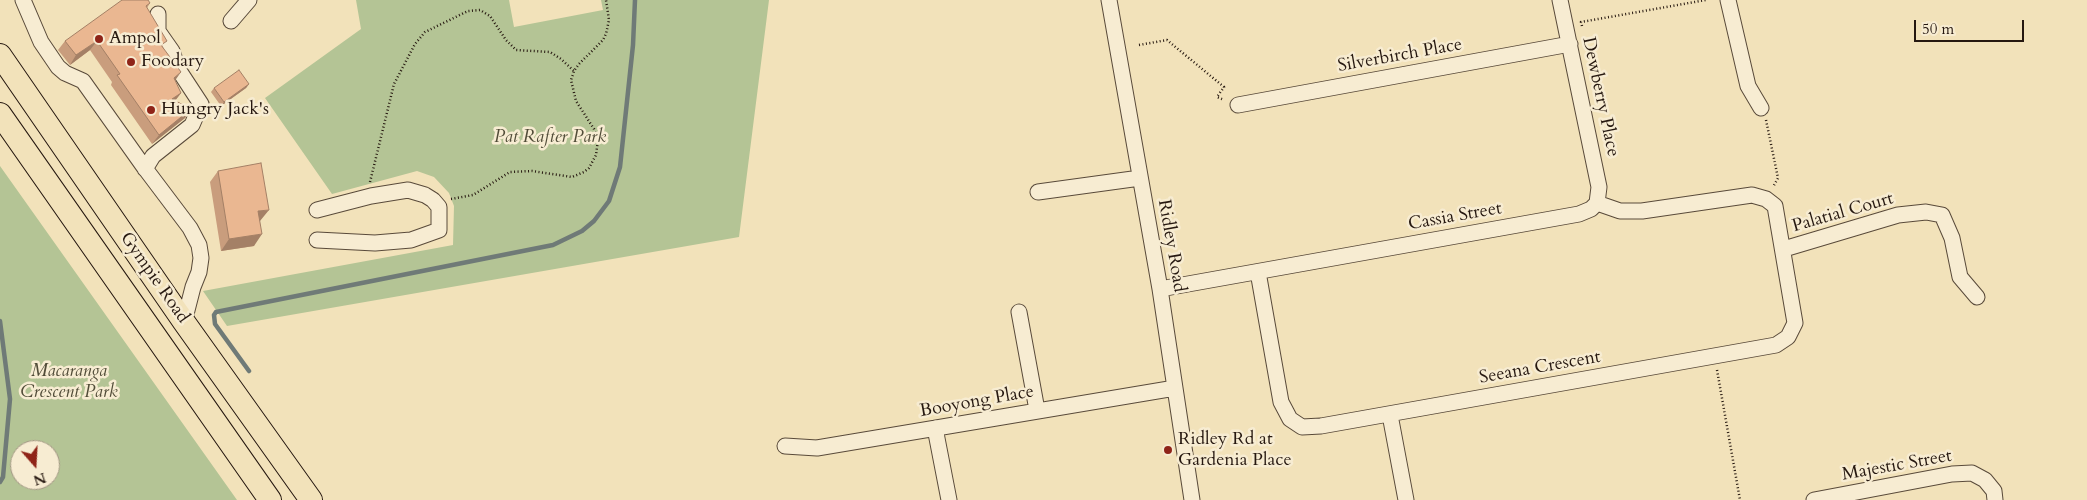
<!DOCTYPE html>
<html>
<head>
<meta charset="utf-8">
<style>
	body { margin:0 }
	#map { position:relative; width:2087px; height:500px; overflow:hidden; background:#f2e2ba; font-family:Cardo,serif }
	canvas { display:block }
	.north { position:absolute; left:10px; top:440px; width:50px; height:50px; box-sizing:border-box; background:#f7ecd2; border:1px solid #a39784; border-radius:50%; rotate:161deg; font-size:14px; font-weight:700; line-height:20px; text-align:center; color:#261810 }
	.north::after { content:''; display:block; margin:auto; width:18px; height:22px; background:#8f2418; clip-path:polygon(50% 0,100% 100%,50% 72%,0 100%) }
	.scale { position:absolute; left:1914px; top:20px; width:110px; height:22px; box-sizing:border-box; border:2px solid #261810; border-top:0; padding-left:6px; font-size:15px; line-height:18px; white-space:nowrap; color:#261810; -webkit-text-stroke:4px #f7ecd2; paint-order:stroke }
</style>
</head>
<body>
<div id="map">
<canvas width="2087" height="500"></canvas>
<div class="north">N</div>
<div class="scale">50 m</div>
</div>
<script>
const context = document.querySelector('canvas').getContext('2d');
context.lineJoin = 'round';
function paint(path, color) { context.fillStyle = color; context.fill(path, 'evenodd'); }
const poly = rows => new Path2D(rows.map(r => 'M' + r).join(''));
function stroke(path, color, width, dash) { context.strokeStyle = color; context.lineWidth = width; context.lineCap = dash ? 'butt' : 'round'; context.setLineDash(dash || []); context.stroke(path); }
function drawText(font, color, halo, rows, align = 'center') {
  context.font = font + ' Cardo,serif'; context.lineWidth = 5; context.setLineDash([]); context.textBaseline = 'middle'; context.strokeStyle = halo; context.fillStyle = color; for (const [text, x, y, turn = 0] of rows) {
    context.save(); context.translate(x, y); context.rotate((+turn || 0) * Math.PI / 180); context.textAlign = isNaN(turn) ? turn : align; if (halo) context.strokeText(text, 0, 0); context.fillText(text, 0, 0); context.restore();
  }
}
paint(poly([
	[356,0,509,0,514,27,603,10,601,0,769,0,739,237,227,326,203,291,453,245,454,206,449,193,434,177,417,171,332,194,265,98,361,29],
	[0,166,237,500,0,500],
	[20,450,50,450,50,480,20,480]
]), '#b4c495');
stroke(poly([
	[0,321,10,399,3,477,0,482],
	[249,371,215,324,214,315,216,312,553,245,582,231,594,221,609,201,620,167,633,45,635,0]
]), '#6f7a77', 4.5);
const minor = poly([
	[23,0,41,42,58,67,65,73,83,81,144,167,190,228,199,245,201,258,199,272,193,287,184,322],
	[1109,0,1160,289,1192,500],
	[1560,0,1599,187,1597,203],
	[1728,0,1748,86,1761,108],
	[231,21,249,0],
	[1238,105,1570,44],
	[145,169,153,156,192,125,201,104,178,69,172,51,158,31,158,14],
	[1038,192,1140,178],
	[317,240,375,243,411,240,439,230,439,207,433,200,425,195,408,190,371,196,317,210],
	[1784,249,1898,215,1926,212,1942,215,1952,238,1960,277,1977,297],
	[1160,289,1579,214,1591,209,1597,203,1620,211,1642,211,1752,195,1766,199,1775,206,1795,323,1788,337,1776,345,1321,426,1302,427,1290,419,1281,402,1258,272],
	[1019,312,1037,410],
	[1390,415,1406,500],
	[935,428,949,500],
	[785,446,817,448,1175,388],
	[1814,500,1952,474,1972,473,1985,480,1994,491,1995,500]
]);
const highway = poly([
	[0,55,184,322,311,500],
	[0,114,270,500]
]);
stroke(minor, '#594a3a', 17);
stroke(highway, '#261810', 24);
stroke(poly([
	[1582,26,1581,22,1706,0],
	[1139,45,1167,40,1224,87,1217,97,1224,100],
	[1766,120,1778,178,1773,187],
	[370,182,394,84,415,44,425,32,468,11,480,10,490,16,506,40,516,50,550,52,561,59,574,71],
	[451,199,473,195,510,172,532,171,572,177,584,172,589,168,596,155,598,140,594,129,576,101,571,80,574,71,579,64,603,40,606,34,609,20,606,0],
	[1717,370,1740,500]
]), '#261810', 2.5, [1, 2.5]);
stroke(minor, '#f7ecd2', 15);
stroke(highway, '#f2e2ba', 22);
paint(poly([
	[150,3,147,8,163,47,175,81,181,93,175,101,191,109,185,118,152,144,111,85,112,82,90,50,70,65,58,50,65,41],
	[249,84,246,88,221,106,211,92,214,88],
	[218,171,260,221,254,246,221,251,210,182]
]), '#c99d7d');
paint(poly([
	[97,41,90,50,70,65,76,55],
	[181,72,174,82,174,78],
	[249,84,246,88,221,106,224,102],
	[181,93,174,102,172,99],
	[191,109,185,118,152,144,159,135],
	[269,210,260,221,250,223,258,211],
	[262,234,254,246,221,251,229,239]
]), '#a48066');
const building = poly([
	[122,0,148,0,150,3,146,6,167,41,161,45,181,72,174,78,181,93,172,99,191,109,159,135,117,75,120,74,97,41,76,55,65,41,122,0],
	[239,70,249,84,224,102,214,88,239,70],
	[261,163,269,210,258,211,262,234,229,239,218,171,261,163]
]);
paint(building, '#eab791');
stroke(building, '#a48066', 1);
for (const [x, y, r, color] of [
	[99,39,5,"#8f2418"],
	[131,62,5,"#8f2418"],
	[151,110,5,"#8f2418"],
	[1168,450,5,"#8f2418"]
]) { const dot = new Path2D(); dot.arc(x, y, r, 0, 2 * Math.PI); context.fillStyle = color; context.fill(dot); stroke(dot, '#f7ecd2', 2); }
drawText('18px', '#261810', '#f7ecd2', [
	["Ampol",109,39],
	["Foodary",141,62],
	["Hungry Jack's",161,110],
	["Ridley Rd at",1178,440],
	["Gardenia Place",1178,461]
], 'left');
drawText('18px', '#261810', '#f7ecd2', [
	["Silverbirch Place",1400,56,-10],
	["Dewberry Place",1600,97,78],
	["Palatial Court",1843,213,-16],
	["Cassia Street",1455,217,-10],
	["Ridley Road",1171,246,80],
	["Gympie Road",154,278,55],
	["Seeana Crescent",1540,368,-10],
	["Booyong Place",977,402,-10],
	["Majestic Street",1897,466,-10]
]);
drawText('italic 18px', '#514c38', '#f7ecd2', [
	["Pat Rafter Park",550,138],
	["Macaranga",69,372],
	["Crescent Park",69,393]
]);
</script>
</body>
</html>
